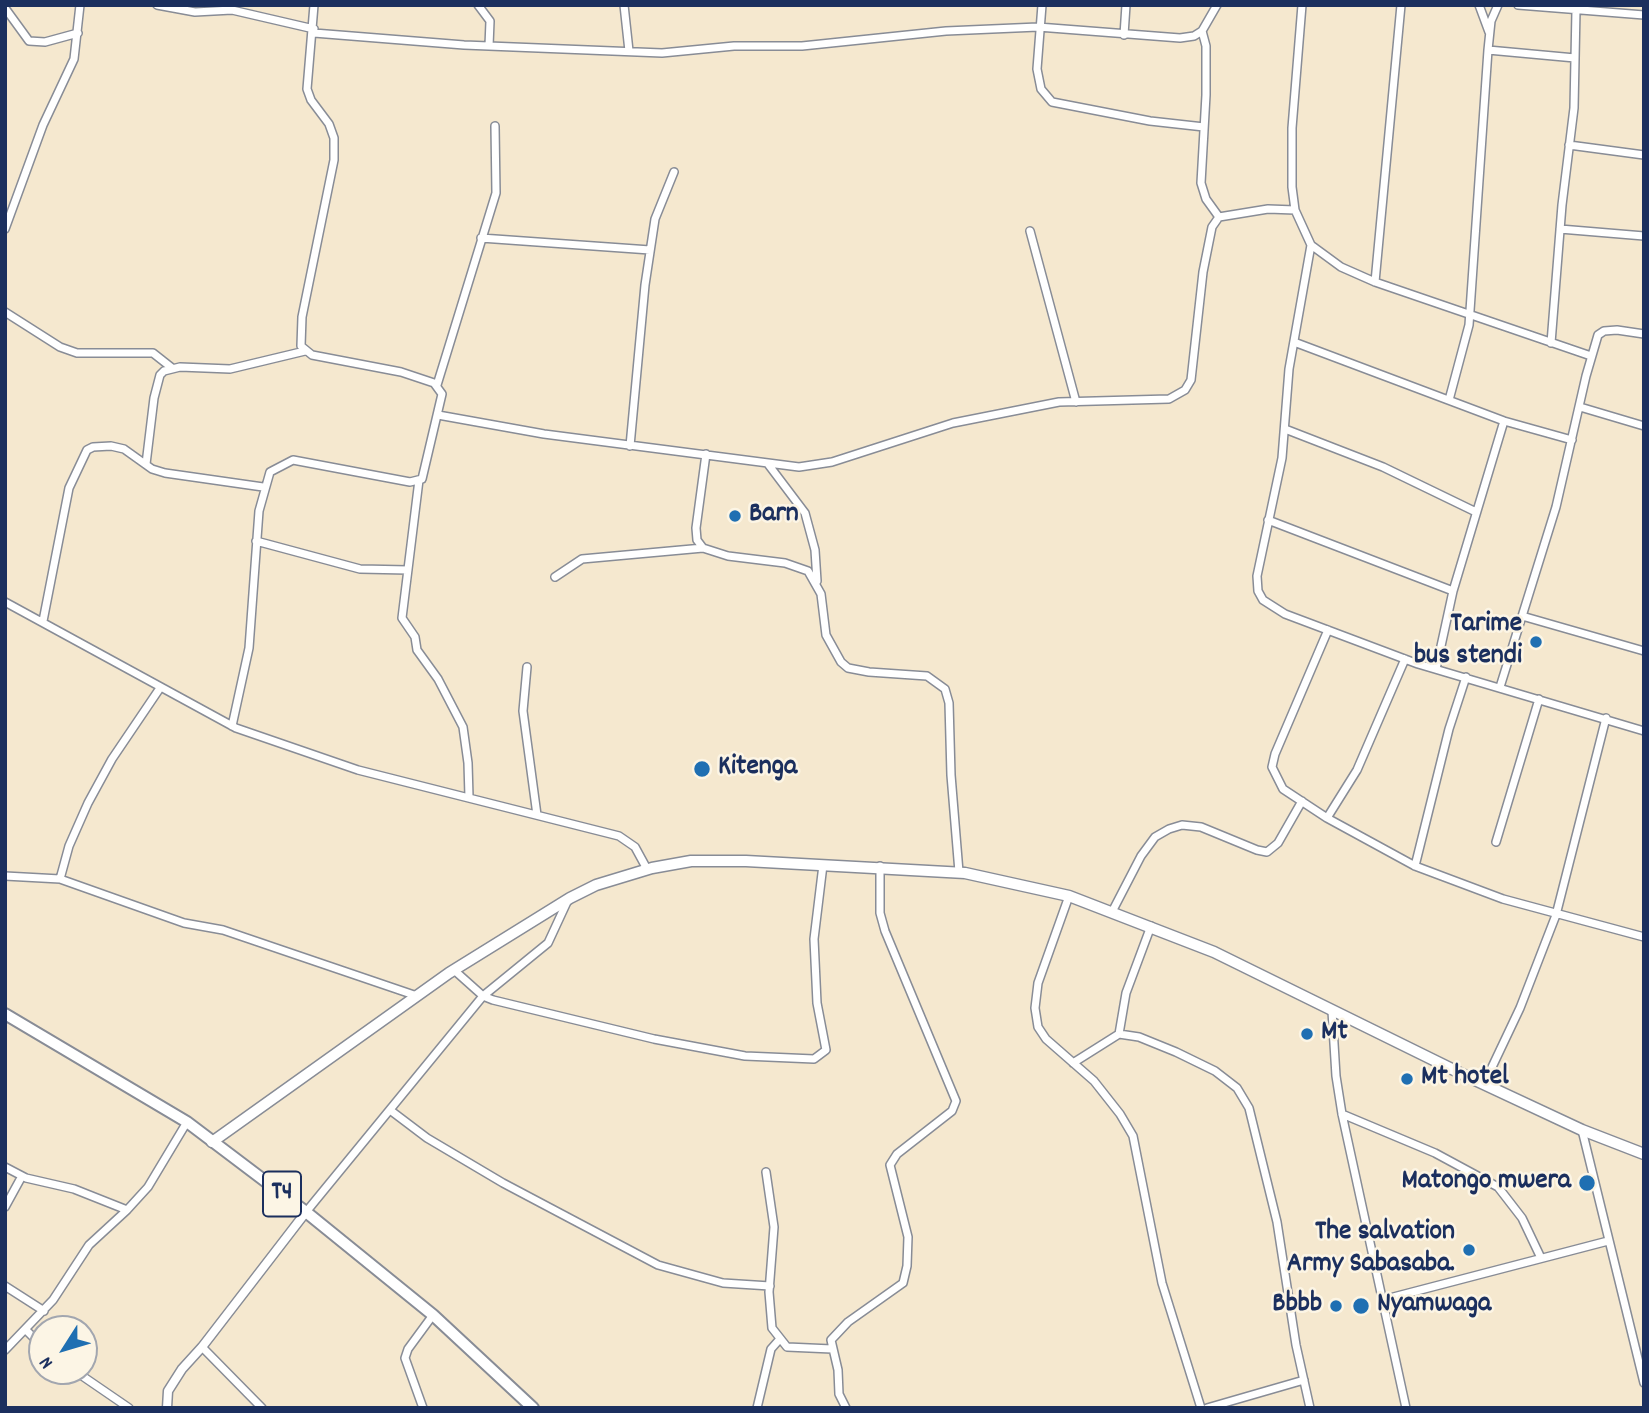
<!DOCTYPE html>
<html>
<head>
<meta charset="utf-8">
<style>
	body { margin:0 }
	#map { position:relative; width:1649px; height:1413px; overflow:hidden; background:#f5e8cf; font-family:Dekko,sans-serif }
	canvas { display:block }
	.frame { position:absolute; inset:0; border:7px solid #1b2f5e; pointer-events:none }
	.north { position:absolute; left:28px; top:1315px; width:70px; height:70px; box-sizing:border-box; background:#fcf5e5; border:2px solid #a2a6af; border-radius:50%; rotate:233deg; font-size:19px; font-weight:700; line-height:28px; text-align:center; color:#1b2f5e }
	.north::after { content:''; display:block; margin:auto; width:24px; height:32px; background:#1f6fb2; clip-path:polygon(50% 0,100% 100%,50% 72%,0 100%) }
</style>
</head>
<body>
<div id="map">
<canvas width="1649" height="1413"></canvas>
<div class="frame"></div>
<div class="north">N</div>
</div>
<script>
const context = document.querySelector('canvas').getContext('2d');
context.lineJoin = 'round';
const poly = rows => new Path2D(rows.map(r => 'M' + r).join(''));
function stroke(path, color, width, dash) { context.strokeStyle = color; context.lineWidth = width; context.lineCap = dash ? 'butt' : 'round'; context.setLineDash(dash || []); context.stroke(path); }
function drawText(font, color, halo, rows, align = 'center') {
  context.font = font + ' Dekko,sans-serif'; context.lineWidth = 5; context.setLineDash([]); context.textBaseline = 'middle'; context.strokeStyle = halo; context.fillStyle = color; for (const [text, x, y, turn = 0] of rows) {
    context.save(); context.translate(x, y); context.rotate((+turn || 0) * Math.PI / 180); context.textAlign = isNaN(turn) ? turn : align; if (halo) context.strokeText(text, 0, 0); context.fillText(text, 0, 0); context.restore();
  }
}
const minor = poly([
	[157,5,195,12,232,10,314,29],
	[478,5,490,21,489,46],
	[624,5,629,51],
	[1042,5,1037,69,1041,89,1052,102,1150,121,1204,127],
	[1302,5,1292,128,1292,187,1295,210,1311,245,1341,267,1375,282,1591,356],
	[1479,5,1489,32],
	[1518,5,1644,15],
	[5,8,29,41,45,42,78,33],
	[1202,31,1206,46,1206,95,1201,183,1206,199,1219,217],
	[314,33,464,45,662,53,734,46,802,46,946,31,1038,27,1180,38,1194,36,1202,31,1217,5],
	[1124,35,1126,5],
	[1488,50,1575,58],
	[1569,145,1644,155],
	[5,229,43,125,74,59,80,5],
	[1560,229,1644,236],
	[1030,231,1076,402],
	[481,238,650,250],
	[1311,245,1289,369,1282,458,1257,576,1258,591,1263,600,1285,614,1418,664,1644,731],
	[1375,282,1401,5],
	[5,312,60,347,77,353,153,353,172,368],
	[1294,342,1504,421,1572,440],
	[1551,343,1562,205,1574,108,1576,10],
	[437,385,496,193,495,126],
	[1449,400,1469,325,1488,50,1491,21,1498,5],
	[1580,407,1644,426],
	[438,415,544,434,799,467,832,462,953,423,1059,402,1169,399,1185,390,1191,380,1203,272,1212,227,1219,217,1268,209,1295,210],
	[1285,429,1383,467,1476,512],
	[630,446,645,285,655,219,674,172],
	[706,454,696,528,697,540,703,548,728,556,785,563,808,571,821,594,826,635,841,662,848,668,869,672,927,676,945,689,949,703,951,775,959,872],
	[146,464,154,398,160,375,164,371,180,367,230,369,305,351],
	[768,464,805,513,815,550,817,581],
	[419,480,402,618,415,637,417,650,438,679,463,727,468,763,469,797],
	[1268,520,1453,591],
	[256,541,360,569,408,570],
	[555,577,582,559,703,548],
	[5,602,236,728,358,770,619,836,635,847,647,869],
	[1522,616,1644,651],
	[43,621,69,488,87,450,93,447,111,446,124,449,152,469,165,473,263,487],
	[1328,630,1275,754,1272,767,1283,789,1327,818,1415,866,1503,899,1644,937],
	[527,667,523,711,537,815],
	[1436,669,1453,591,1504,421],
	[1500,687,1556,507,1586,376,1598,335,1604,331,1617,330,1644,334],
	[232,726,249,648,259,511,270,472,293,460,410,482,422,479,442,394,434,383,401,372,312,355,301,346,302,317,334,160,334,138,329,124,311,100,307,89,314,5],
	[1327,818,1357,770,1405,659],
	[1496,842,1539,699],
	[1415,866,1449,729,1466,677],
	[5,876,60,879,184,923,223,930,417,996],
	[60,879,69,846,88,803,112,759,160,688],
	[1069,896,1038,983,1035,1008,1038,1027,1046,1039,1094,1081,1120,1114,1133,1136,1162,1283,1201,1408],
	[1113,910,1141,856,1155,837,1169,829,1182,825,1201,827,1257,850,1267,852,1278,843,1302,801],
	[454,970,483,996,493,1000,654,1039,745,1056,814,1059,826,1050,817,1003,814,939,823,865],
	[1332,1011,1336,1076,1342,1114,1406,1408],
	[1119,1034,1126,993,1151,926],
	[1073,1063,1119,1034,1139,1037,1176,1052,1215,1071,1237,1088,1249,1108,1277,1222,1296,1345,1310,1408],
	[1484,1084,1520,1008,1556,915,1606,718],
	[390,1110,427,1138,503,1183,658,1265,723,1283,770,1286],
	[1342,1114,1435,1153,1498,1187,1522,1218,1541,1258],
	[1582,1130,1644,1383],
	[5,1167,26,1178,74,1189,127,1210,148,1187,187,1122],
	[766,1172,774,1227,769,1292,772,1328,787,1347,832,1349],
	[5,1207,22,1176],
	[306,1212,483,996,548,943,567,902],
	[5,1286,44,1311],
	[1382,1300,1608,1241],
	[26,1330,42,1346],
	[202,1347,262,1408],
	[5,1350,53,1300,89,1245,127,1210],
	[75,1371,129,1408],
	[423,1408,405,1358,408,1349,433,1315],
	[757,1408,771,1349,779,1340],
	[846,1408,839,1394,838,1370,831,1340,848,1322,903,1283,907,1266,908,1237,890,1165,897,1154,952,1111,956,1101,885,931,880,913,880,866],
	[1207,1408,1304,1380]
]);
const tertiary = poly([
	[167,1408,168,1391,182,1369,202,1347,306,1212]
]);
const secondary = poly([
	[212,1142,449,973,570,898,596,885,652,868,691,861,746,861,965,873,1069,896,1214,952,1460,1073,1582,1130,1644,1154]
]);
const trunk = poly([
	[5,1014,187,1122,306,1212,433,1315,533,1408]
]);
stroke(minor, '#888c96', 10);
stroke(tertiary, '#888c96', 11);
stroke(secondary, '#888c96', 13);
stroke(trunk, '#888c96', 14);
stroke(minor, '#fff', 7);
stroke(tertiary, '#fff', 8);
stroke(secondary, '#fff', 10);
stroke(trunk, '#fff', 10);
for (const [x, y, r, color] of [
	[735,516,7,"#1f6fb2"],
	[1536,642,7,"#1f6fb2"],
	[702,769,9,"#1f6fb2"],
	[1307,1034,7,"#1f6fb2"],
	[1407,1079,7,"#1f6fb2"],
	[1587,1183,9,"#1f6fb2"],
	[1469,1250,7,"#1f6fb2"],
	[1336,1306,7,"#1f6fb2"],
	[1361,1306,9,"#1f6fb2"]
]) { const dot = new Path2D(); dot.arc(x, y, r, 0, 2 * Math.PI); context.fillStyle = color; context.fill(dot); stroke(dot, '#fcf5e5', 2.5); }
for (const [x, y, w] of [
	[282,1194,38]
]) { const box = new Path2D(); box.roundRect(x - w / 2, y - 22.5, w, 45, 5); context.fillStyle = '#fcf5e5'; context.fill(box); stroke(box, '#1b2f5e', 2); }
drawText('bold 26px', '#1b2f5e', null, [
	["T4",282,1194]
]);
drawText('bold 28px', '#1b2f5e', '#fcf5e5', [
	["Barn",749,516],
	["Tarime",1522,626,"right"],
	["bus stendi",1522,658,"right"],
	["Kitenga",718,769],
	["Mt",1321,1034],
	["Mt hotel",1421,1079],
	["Matongo mwera",1571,1183,"right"],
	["The salvation",1455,1234,"right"],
	["Army Sabasaba.",1455,1266,"right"],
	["Bbbb",1322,1306,"right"],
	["Nyamwaga",1377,1306]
], 'left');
</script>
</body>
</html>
